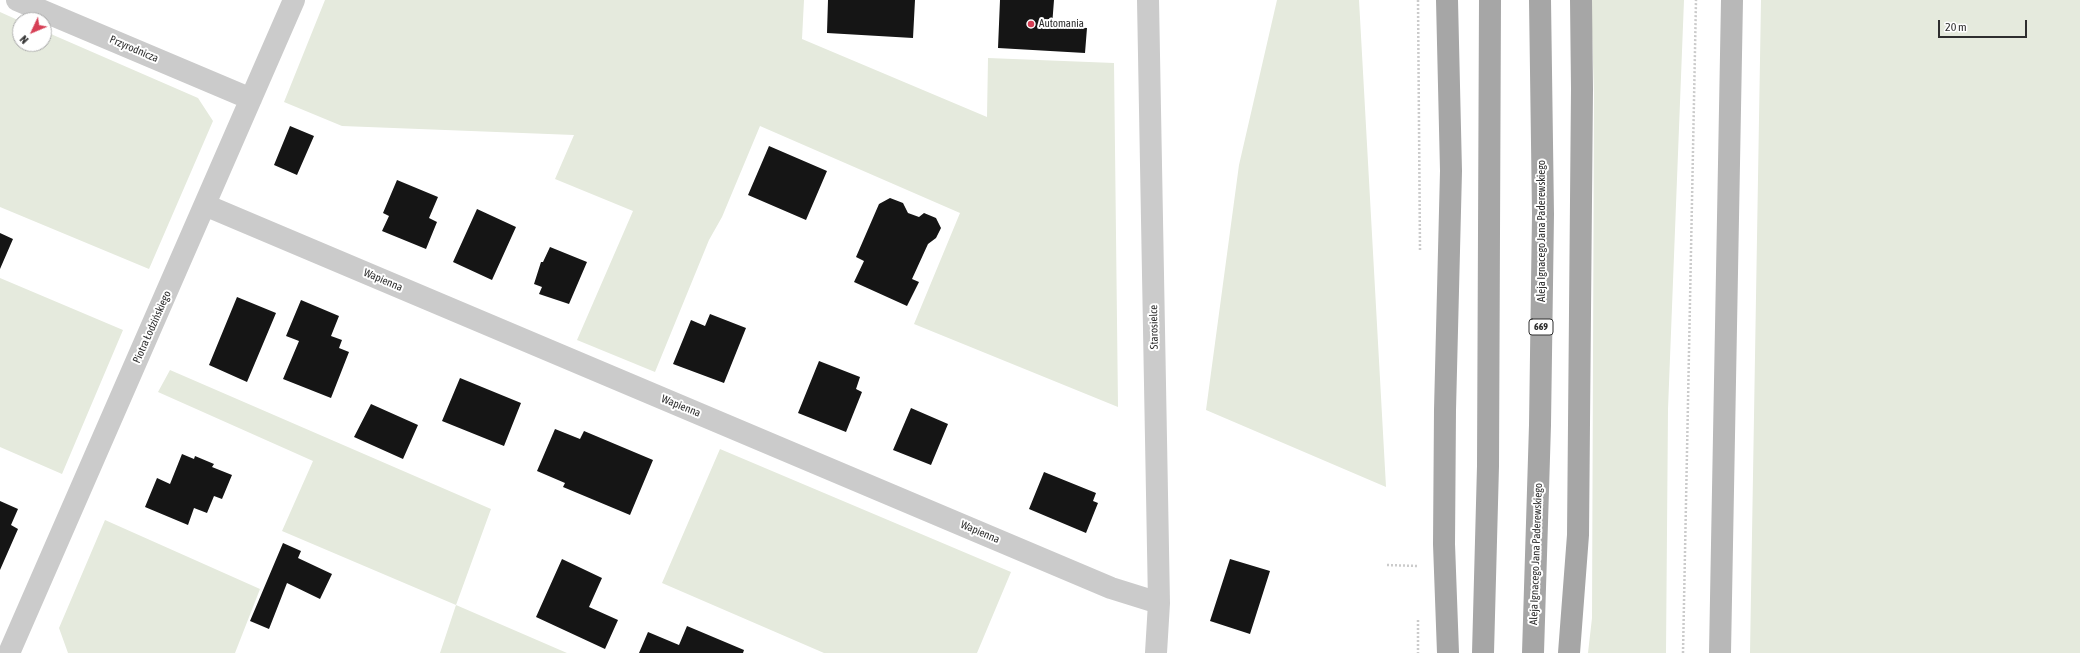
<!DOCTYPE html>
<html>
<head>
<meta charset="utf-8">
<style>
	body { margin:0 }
	#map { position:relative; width:2080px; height:653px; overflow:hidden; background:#fff; font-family:"Asap Condensed",sans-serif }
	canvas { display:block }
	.north { position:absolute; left:12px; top:12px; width:40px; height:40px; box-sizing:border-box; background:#fff; border:1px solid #ababab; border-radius:50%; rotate:226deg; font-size:11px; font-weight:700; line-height:16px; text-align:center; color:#2e2e2e }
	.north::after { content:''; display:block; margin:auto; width:14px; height:18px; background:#d63f55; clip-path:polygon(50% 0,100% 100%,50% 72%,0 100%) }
	.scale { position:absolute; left:1938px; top:20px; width:89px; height:18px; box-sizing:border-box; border:2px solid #2e2e2e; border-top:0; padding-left:5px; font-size:12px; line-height:14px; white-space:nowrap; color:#2e2e2e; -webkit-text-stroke:3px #fff; paint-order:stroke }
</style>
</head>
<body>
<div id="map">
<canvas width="2080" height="653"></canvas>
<div class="north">N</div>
<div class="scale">20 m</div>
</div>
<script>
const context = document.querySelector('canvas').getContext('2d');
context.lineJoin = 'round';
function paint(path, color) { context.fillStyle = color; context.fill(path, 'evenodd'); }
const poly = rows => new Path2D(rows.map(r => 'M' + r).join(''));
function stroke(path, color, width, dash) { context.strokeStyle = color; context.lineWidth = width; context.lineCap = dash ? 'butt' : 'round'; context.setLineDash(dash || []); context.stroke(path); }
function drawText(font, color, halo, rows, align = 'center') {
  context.font = font + ' "Asap Condensed",sans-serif'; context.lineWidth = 4; context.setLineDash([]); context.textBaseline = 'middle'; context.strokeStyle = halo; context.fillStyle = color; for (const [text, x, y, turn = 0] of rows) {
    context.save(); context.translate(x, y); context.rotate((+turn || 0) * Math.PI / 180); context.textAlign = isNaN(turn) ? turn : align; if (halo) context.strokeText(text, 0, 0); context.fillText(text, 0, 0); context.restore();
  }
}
paint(poly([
	[325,0,804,0,802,39,987,117,988,58,1114,63,1118,407,914,324,960,213,760,126,722,217,709,240,655,372,577,340,633,211,555,179,574,135,342,126,284,102],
	[1277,0,1359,0,1386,487,1206,410,1239,165],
	[1591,0,1684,0,1668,409,1666,653,1588,653,1592,618,1594,93],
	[1761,0,2080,0,2080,653,1750,653],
	[0,12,20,21,20,44,44,44,44,31,198,98,213,121,149,269,0,207],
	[0,278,123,330,62,474,0,447],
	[170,370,491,509,456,605,567,653,440,653,456,605,282,531,313,461,158,392],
	[720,449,1011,572,977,653,824,653,662,583],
	[105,520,260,589,235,653,68,653,59,628]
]), '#e5eadd');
paint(poly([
	[828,0,915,0,913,38,827,33],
	[1000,0,1054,0,1052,26,1087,28,1085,53,998,48],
	[290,126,314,136,297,175,274,165],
	[769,146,827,171,806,220,748,195],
	[397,180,438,197,429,218,437,222,426,249,382,231,389,216,383,213],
	[890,198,903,203,908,213,919,217,924,213,936,218,941,228,936,238,928,244,912,279,919,282,907,306,854,282,864,261,856,257,879,204],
	[477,209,516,227,492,280,453,262],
	[0,233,13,239,0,269],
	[550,247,587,262,569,304,539,294,542,287,534,284,541,262,543,262],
	[237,297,276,313,247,382,209,365],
	[301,300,339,316,331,336,342,340,339,348,349,352,331,398,283,379,299,341,286,336],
	[710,314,746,328,724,383,673,364,691,320,705,326],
	[819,361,860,377,856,389,862,392,846,432,798,413],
	[460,378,521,403,504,446,442,421],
	[371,404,418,425,403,459,354,437],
	[911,408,948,424,931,465,893,450],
	[555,429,580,439,584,431,653,460,630,515,563,487,565,483,537,471],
	[182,454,194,459,195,456,214,464,212,467,232,475,222,499,214,496,207,513,194,508,188,525,145,507,157,478,170,484],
	[1044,472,1096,493,1093,501,1098,503,1086,533,1029,509],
	[0,501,18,509,11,525,18,529,0,570],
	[283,543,301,551,298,558,332,574,320,599,287,583,269,629,250,621],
	[562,559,602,578,589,607,618,620,605,649,536,617],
	[1230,559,1270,571,1250,634,1210,621],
	[687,626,744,650,743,653,639,653,648,632,679,645]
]), '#151515');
stroke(poly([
	[1418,0,1420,251],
	[1387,565,1418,566],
	[1418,620,1418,653],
	[1683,653,1696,0]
]), '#cbcbcb', 2.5, [2, 2]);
stroke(poly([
	[17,0,251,99],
	[1148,0,1159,603,1156,653],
	[205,205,1111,588,1159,603],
	[9,653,294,0]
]), '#cbcbcb', 22);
stroke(poly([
	[1720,653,1732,0]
]), '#b8b8b8', 22);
stroke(poly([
	[1447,0,1451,171,1445,410,1444,544,1448,653],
	[1483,653,1488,466,1490,0],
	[1533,653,1540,425,1543,214,1540,0],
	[1569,653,1578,535,1582,89,1581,0]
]), '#a6a6a6', 22);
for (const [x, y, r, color] of [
	[1031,24,4,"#d63f55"]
]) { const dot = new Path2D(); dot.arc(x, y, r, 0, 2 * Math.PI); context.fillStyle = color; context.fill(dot); stroke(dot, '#fff', 1.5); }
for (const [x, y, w] of [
	[1541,327,24]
]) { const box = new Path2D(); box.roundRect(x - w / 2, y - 8, w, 16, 3); context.fillStyle = '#fff'; context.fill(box); stroke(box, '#2e2e2e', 1); }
drawText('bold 10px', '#2e2e2e', null, [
	["669",1541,327]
]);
drawText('11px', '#2e2e2e', '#fff', [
	["Automania",1039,24]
], 'left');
drawText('11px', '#2e2e2e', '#fff', [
	["Przyrodnicza",134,49,23],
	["Aleja Ignacego Jana Paderewskiego",1542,231,-90],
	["Wapienna",383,280,23],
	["Piotra Łodzińskiego",152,327,-66],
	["Starosielce",1154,327,-91],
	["Wapienna",681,406,22],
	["Wapienna",980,532,23],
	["Aleja Ignacego Jana Paderewskiego",1536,554,-88]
]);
</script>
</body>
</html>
